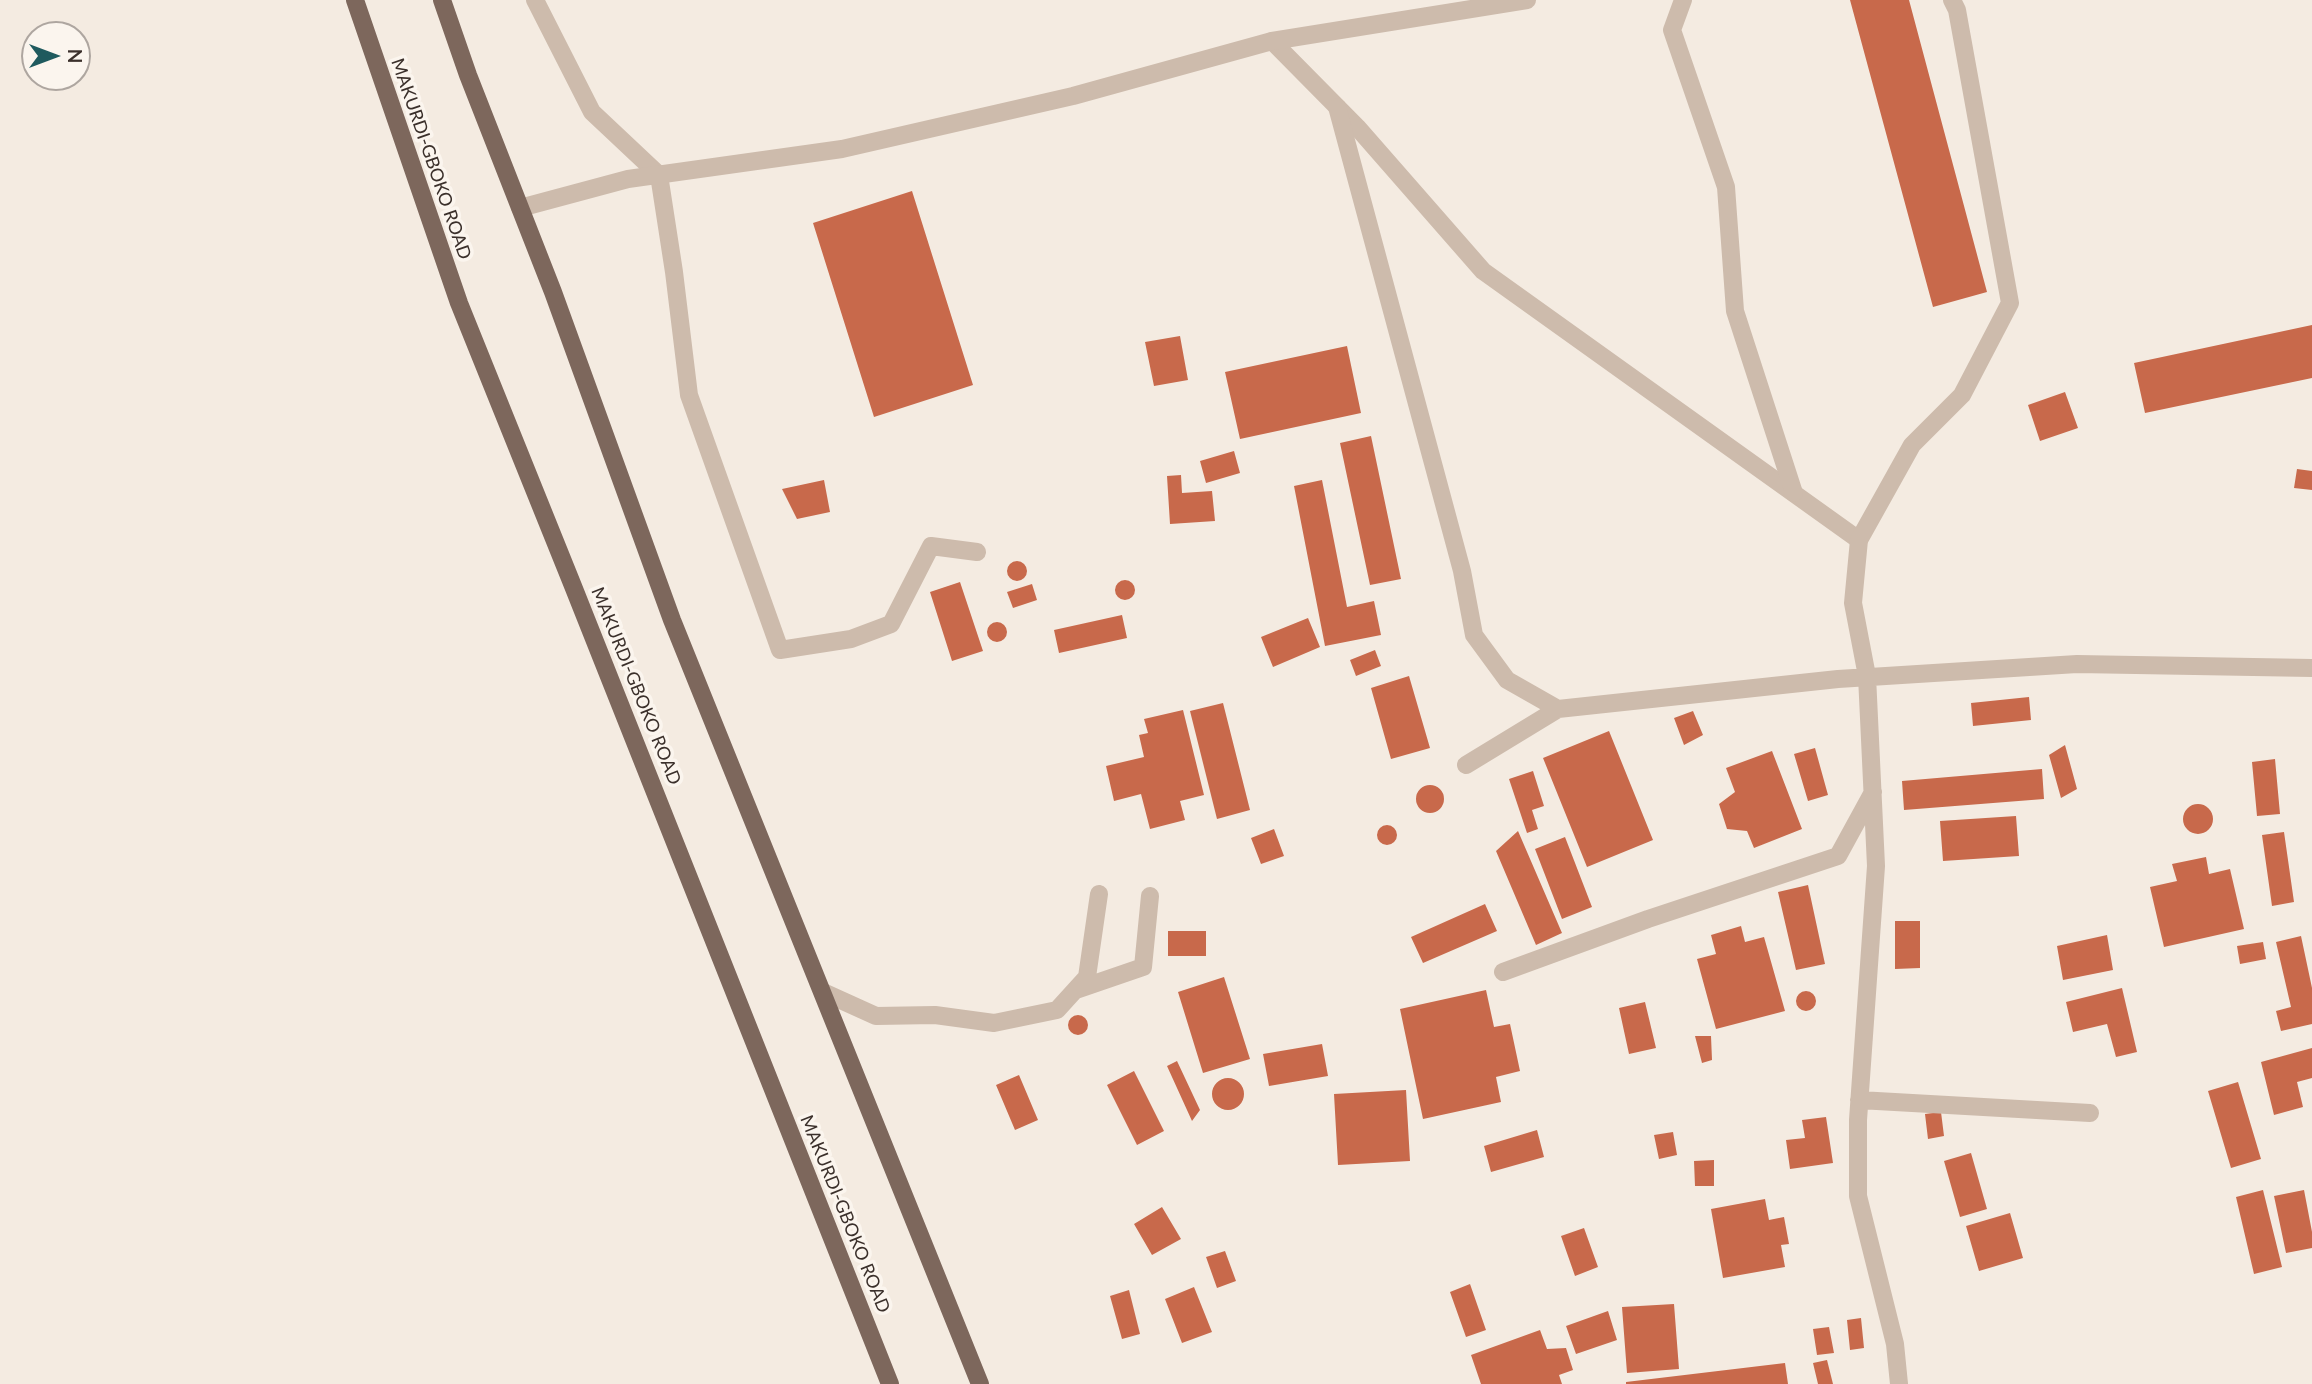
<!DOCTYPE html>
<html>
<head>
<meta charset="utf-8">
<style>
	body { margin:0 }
	#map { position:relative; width:2312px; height:1384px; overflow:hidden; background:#f4ebe1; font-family:Lato,sans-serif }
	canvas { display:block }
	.north { position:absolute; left:21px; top:21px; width:70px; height:70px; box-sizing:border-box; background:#fbf5ee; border:2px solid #aea6a0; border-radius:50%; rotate:90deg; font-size:19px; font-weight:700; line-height:28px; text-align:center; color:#3b302b }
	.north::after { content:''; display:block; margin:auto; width:24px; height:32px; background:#1f5a5e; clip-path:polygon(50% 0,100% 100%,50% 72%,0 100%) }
</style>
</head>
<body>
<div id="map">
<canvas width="2312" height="1384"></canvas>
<div class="north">N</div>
</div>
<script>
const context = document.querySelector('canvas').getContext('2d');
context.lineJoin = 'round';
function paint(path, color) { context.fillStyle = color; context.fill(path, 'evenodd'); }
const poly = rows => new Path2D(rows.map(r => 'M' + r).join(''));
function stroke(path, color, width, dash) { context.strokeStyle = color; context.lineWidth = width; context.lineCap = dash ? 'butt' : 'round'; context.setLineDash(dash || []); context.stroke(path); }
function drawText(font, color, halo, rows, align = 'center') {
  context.font = font + ' Lato,sans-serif'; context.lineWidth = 7; context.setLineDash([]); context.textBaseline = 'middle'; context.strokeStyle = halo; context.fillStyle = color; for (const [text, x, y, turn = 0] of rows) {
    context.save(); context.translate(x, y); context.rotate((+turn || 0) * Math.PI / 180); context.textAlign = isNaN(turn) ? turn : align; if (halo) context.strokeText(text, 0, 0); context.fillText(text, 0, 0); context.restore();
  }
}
paint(poly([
	[1850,0,1909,0,1987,292,1933,307],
	[912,191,973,385,874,417,813,223],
	[2312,325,2312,378,2145,413,2134,363],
	[1180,336,1188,380,1154,386,1145,342],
	[1347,346,1361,413,1240,439,1225,372],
	[2065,392,2078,428,2040,441,2028,405],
	[1371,436,1401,579,1370,585,1340,443],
	[1234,451,1240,473,1206,483,1200,461],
	[2297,469,2312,471,2312,490,2294,488],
	[1181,475,1182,493,1212,491,1215,521,1170,524,1167,476],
	[824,480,830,512,797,519,782,489],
	[1322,480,1347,607,1374,601,1381,635,1325,646,1294,486],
	'1007 571a10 10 0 1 1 20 0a10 10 0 1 1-20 0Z',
	'1115 590a10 10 0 1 1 20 0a10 10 0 1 1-20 0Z',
	[960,582,983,651,952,661,930,592],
	[1032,584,1037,600,1013,608,1007,592],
	[1122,615,1127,638,1059,653,1054,630],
	[1308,618,1320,647,1273,667,1261,637],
	'987 632a10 10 0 1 1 20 0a10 10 0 1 1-20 0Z',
	[1375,650,1381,666,1356,676,1350,660],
	[1409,676,1430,748,1391,759,1371,688],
	[2029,697,2031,720,1973,726,1971,703],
	[1223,703,1250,810,1217,819,1190,711],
	[1183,710,1204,795,1180,801,1185,820,1150,829,1141,794,1114,801,1106,766,1144,757,1139,735,1148,733,1144,719],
	[1693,711,1703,735,1684,745,1674,718],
	[1609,731,1653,840,1587,867,1543,758],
	[2065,745,2077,789,2061,798,2049,755],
	[1815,748,1828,795,1808,801,1794,754],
	[1772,751,1802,829,1754,848,1747,831,1727,829,1719,804,1735,792,1726,768],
	[2275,759,2280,814,2257,816,2252,762],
	[2042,769,2044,799,1904,810,1902,781],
	[1533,771,1544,806,1532,810,1538,829,1527,833,1509,779],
	'1416 799a14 14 0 1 1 28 0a14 14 0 1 1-28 0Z',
	'2183 819a15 15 0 1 1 30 0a15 15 0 1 1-30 0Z',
	[2016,816,2019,856,1943,861,1940,821],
	'1377 835a10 10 0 1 1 20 0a10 10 0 1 1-20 0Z',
	[1274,829,1284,856,1261,864,1251,838],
	[1518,831,1562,933,1536,945,1496,851],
	[2284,832,2294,902,2272,906,2262,835],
	[1565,837,1592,907,1562,919,1535,849],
	[2206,857,2209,874,2230,869,2244,929,2164,947,2150,887,2177,881,2172,864],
	[1808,885,1825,964,1796,970,1778,892],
	[1485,904,1497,931,1423,963,1411,937],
	[1895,921,1920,921,1920,968,1895,969],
	[1741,926,1745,942,1764,937,1785,1011,1716,1029,1697,959,1716,954,1711,935],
	[1168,931,1206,931,1206,956,1168,956],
	[2107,935,2113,970,2063,980,2057,946],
	[2301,936,2312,988,2312,1024,2281,1031,2276,1011,2291,1007,2276,942],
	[2263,942,2266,959,2240,964,2237,946],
	[1224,977,1250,1059,1203,1073,1178,992],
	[2122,988,2137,1052,2116,1057,2107,1024,2073,1032,2066,1002],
	[1486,990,1494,1027,1510,1024,1520,1071,1496,1077,1501,1102,1423,1119,1400,1009],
	'1796 1001a10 10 0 1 1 20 0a10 10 0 1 1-20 0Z',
	[1645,1002,1656,1048,1629,1054,1619,1008],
	'1068 1025a10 10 0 1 1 20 0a10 10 0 1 1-20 0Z',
	[1695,1036,1711,1036,1712,1060,1702,1063],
	[1322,1044,1328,1076,1269,1086,1263,1054],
	[2312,1048,2312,1078,2297,1082,2303,1107,2274,1115,2261,1062],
	[1177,1061,1200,1110,1192,1121,1167,1066],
	[1134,1071,1164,1131,1137,1145,1107,1085],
	[1019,1075,1038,1120,1015,1130,996,1085],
	'1212 1094a16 16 0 1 1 32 0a16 16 0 1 1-32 0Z',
	[2238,1082,2261,1159,2231,1168,2208,1091],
	[1406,1090,1410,1161,1338,1165,1334,1094],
	[1941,1112,1944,1136,1928,1139,1925,1114],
	[1826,1117,1833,1163,1790,1169,1786,1140,1805,1138,1802,1120],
	[1537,1130,1544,1157,1491,1172,1484,1146],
	[1673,1132,1677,1155,1659,1159,1654,1135],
	[1971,1153,1987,1209,1960,1217,1944,1161],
	[1714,1160,1714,1186,1695,1186,1694,1161],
	[2263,1190,2282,1267,2254,1274,2236,1197],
	[2304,1190,2312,1232,2312,1248,2286,1253,2274,1196],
	[1765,1199,1769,1220,1784,1217,1789,1244,1781,1245,1785,1267,1723,1278,1711,1209],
	[1162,1207,1181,1239,1152,1255,1134,1224],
	[2010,1213,2023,1258,1979,1271,1966,1226],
	[1584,1228,1598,1267,1575,1276,1561,1236],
	[1225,1251,1236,1281,1217,1288,1206,1257],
	[1470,1284,1486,1330,1466,1337,1450,1292],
	[1194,1287,1212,1332,1182,1343,1165,1299],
	[1129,1290,1140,1334,1122,1339,1110,1296],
	[1674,1304,1679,1369,1627,1373,1622,1307],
	[1608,1311,1617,1340,1576,1354,1566,1326],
	[1861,1318,1864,1348,1850,1350,1847,1320],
	[1829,1327,1834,1353,1817,1355,1813,1329],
	[1540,1330,1547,1349,1566,1348,1573,1370,1559,1375,1562,1384,1481,1384,1471,1355],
	[1827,1360,1833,1384,1818,1384,1813,1363],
	[1785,1363,1788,1384,1626,1384,1626,1382]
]), '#c8694b');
stroke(poly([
	[535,0,592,112,659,175],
	[1272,41,1357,127,1483,271,1859,540],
	[1076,990,1143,967,1150,896],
	[823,992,876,1016,935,1015,994,1023,1057,1010,1087,977,1099,894]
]), '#cdbbac', 18);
stroke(poly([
	[1683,0,1672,30,1726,187,1735,311,1794,493],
	[1337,107,1462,571,1474,635,1507,680,1558,709],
	[659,175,674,272,689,395,780,650,851,639,891,624,931,546,977,552],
	[520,208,628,179,842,149,1073,96,1272,41,1527,0],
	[1466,765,1558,709,1838,679,2077,664,2312,668],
	[1503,972,1648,919,1838,856,1873,792],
	[1859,1100,2090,1113],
	[1899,1384,1895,1344,1858,1196,1858,1120,1876,866,1867,676,1853,603,1859,540,1912,445,1962,395,2010,303,1957,10,1952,0]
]), '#cdbbac', 18);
stroke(poly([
	[355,0,459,303,573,586,890,1384],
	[442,0,468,75,553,292,672,620,980,1384]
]), '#7d675c', 18);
drawText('18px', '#3b302b', '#fbf5ee', [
	["MAKURDI-GBOKO ROAD",431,159,71],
	["MAKURDI-GBOKO ROAD",636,686,68],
	["MAKURDI-GBOKO ROAD",845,1214,68]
]);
</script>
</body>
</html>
